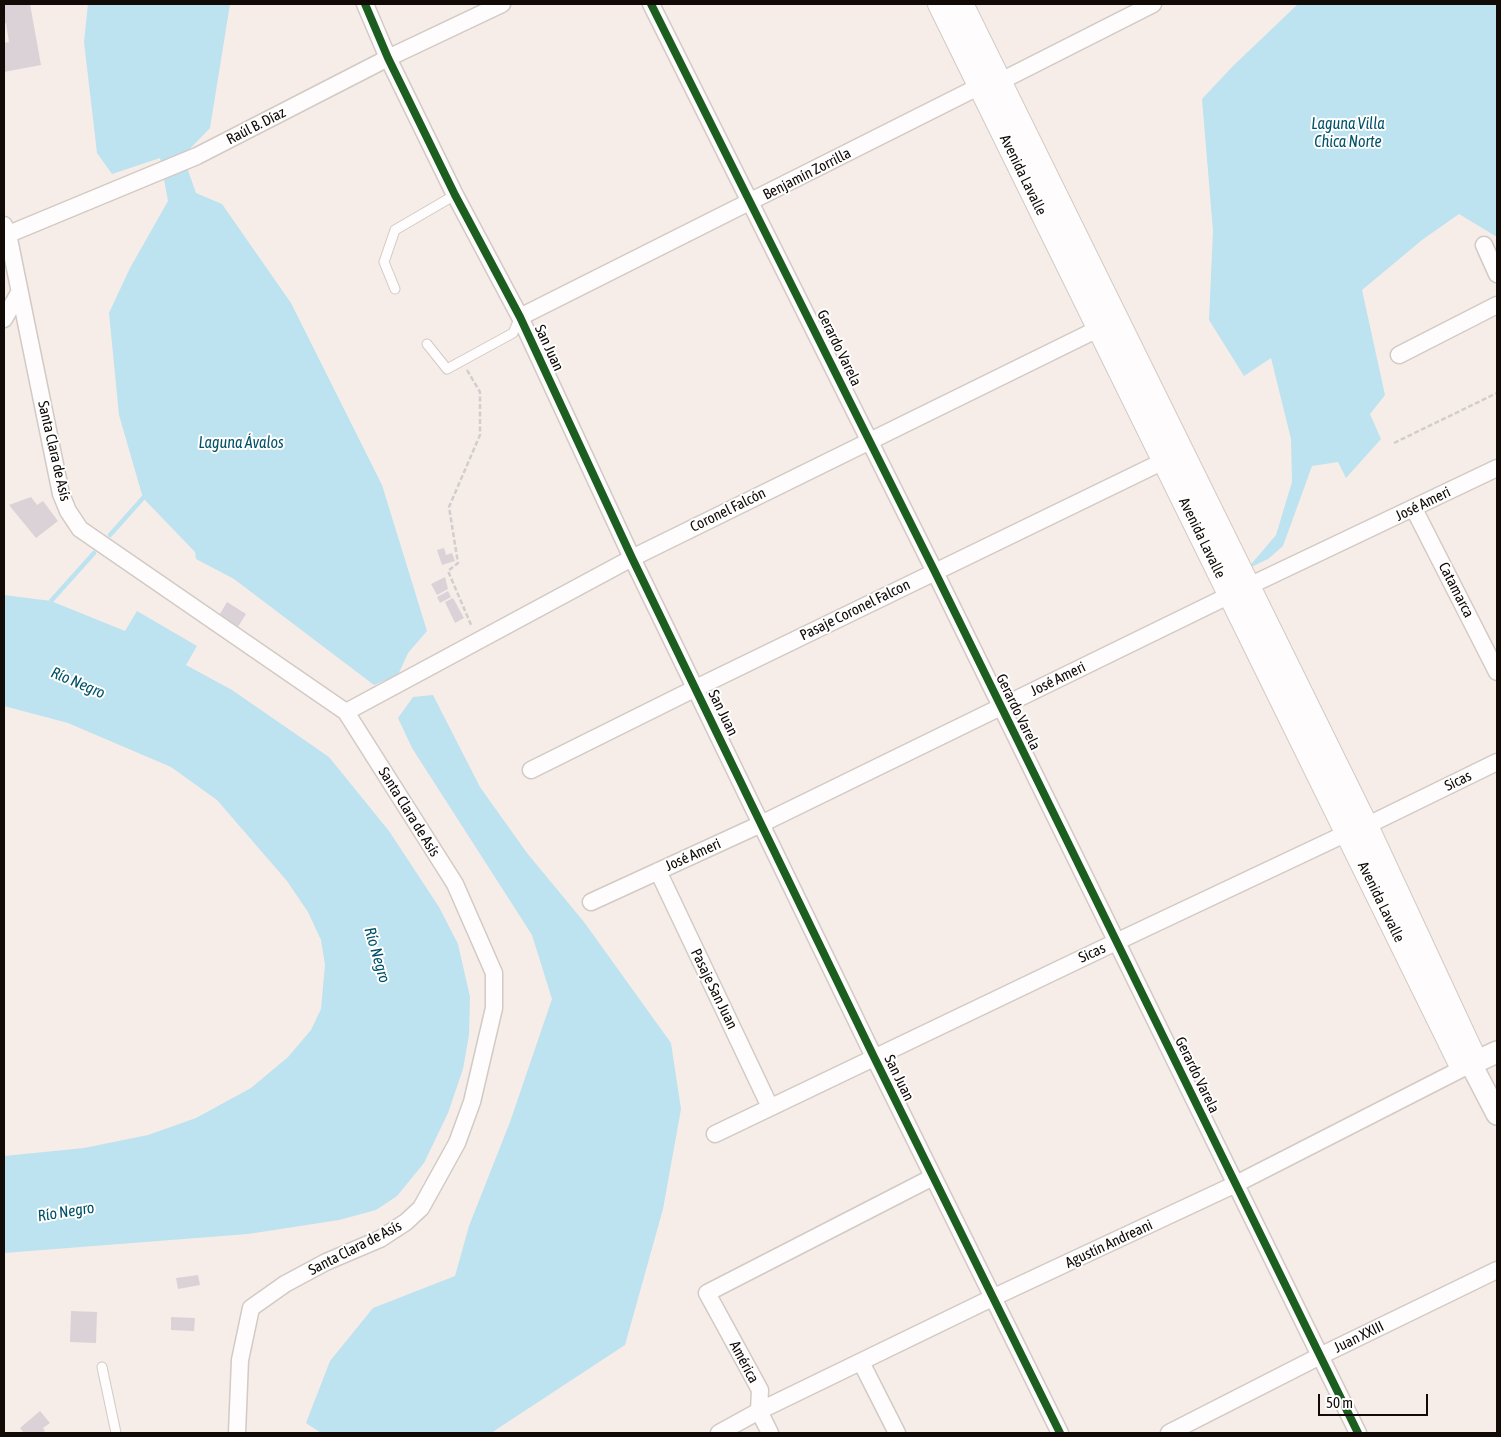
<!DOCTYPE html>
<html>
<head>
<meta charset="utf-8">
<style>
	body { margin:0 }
	#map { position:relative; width:1501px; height:1437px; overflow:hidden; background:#f6ede8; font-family:"Asap Condensed",sans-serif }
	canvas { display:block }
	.frame { position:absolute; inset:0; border:5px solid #110a07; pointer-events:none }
	.scale { position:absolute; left:1318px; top:1394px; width:110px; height:22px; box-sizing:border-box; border:2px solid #110a07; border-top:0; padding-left:6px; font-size:15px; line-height:18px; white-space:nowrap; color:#110a07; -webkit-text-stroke:4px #fff; paint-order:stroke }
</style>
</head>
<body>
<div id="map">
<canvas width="1501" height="1437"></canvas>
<div class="frame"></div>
<div class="scale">50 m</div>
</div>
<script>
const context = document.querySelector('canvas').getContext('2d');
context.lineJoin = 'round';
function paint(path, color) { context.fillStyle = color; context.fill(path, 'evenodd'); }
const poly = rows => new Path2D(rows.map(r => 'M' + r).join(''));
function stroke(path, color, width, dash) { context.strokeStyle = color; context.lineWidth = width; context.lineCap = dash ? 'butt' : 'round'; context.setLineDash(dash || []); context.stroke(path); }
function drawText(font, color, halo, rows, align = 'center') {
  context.font = font + ' "Asap Condensed",sans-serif'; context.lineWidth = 4; context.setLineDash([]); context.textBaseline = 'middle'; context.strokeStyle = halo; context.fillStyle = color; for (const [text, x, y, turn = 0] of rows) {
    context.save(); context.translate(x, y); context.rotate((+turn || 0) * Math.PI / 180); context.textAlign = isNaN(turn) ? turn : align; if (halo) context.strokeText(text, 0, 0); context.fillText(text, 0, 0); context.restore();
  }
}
paint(poly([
	[88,4,230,4,210,128,183,156,196,193,222,204,291,303,382,485,427,631,408,653,398,675,374,685,234,579,196,559,195,552,143,498,119,415,109,313,130,268,168,201,160,158,112,174,97,153,84,42],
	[1298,4,1497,4,1497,237,1459,214,1422,240,1362,290,1385,395,1370,414,1381,439,1346,478,1338,462,1312,466,1283,546,1268,559,1247,569,1276,535,1292,482,1291,439,1271,358,1244,376,1209,320,1213,231,1202,99,1233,66],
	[4,595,51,601,125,631,137,611,197,646,186,665,232,690,329,757,389,831,439,907,458,944,470,997,469,1035,463,1069,448,1113,424,1163,397,1196,376,1210,339,1220,248,1234,4,1253,4,1156,84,1148,148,1135,196,1118,251,1088,288,1057,311,1030,321,1009,325,965,321,940,308,912,287,881,217,800,171,767,68,723,4,706],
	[433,695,480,787,527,853,584,922,671,1043,681,1109,663,1209,625,1345,491,1433,321,1433,306,1423,330,1361,373,1308,455,1276,469,1226,510,1122,552,999,532,935,412,748,398,718,413,697]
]), '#bde2f0');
stroke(poly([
	[110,535,143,498],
	[51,601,94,553]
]), '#bde2f0', 4.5);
paint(poly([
	[4,4,30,4,41,65,4,72,4,43,9,42,6,23,4,24],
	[31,497,37,505,43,501,58,521,36,538,9,505],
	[444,548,446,555,452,553,455,561,442,565,437,550],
	[445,577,448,589,437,595,431,584],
	[448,591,451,597,440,603,437,597],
	[453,598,464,618,455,623,445,602],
	[227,602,246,614,236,630,217,619],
	[198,1275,200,1285,178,1289,176,1278],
	[71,1311,97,1312,96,1343,70,1342],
	[171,1317,195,1318,194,1331,171,1330],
	[40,1411,50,1423,43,1428,45,1431,42,1433,24,1433,20,1428]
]), '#dad2d7');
const service = poly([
	[395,289,384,262,395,230,455,195],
	[427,344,447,369,513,333,520,317],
	[102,1367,116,1433]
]);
const minor = poly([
	[365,4,388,58,455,195,520,317,632,558,874,1057,1060,1433],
	[651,4,935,572,1358,1433],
	[4,225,8,234,61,494,68,511,80,529,346,712,455,884,494,973,494,1008,472,1102,457,1143,421,1208,406,1222,380,1239,326,1262,285,1284,251,1308,240,1360,237,1433],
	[4,236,197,156,388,58,502,4],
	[1484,245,1497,274],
	[520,317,980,86,999,82,1153,4],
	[4,319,19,293],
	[1399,355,1497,305],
	[1414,509,1497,672],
	[346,712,632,558,1108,324],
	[531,770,696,688,1174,456],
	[658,871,770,1107],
	[591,902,761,824,1230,595,1497,468],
	[715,1134,1116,942,1347,833,1366,826,1497,762],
	[861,1362,897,1433],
	[719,1433,759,1411,992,1298,1236,1184,1471,1064],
	[770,1433,759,1411,760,1390,707,1293,933,1177],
	[1169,1433,1320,1356,1497,1270]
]);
const tertiary = poly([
	[1497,1052,1471,1064,1497,1114]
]);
const secondary = poly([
	[940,4,1460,1062,1471,1064,1472,1054,1366,826,961,4]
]);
stroke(service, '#d2cac5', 11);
stroke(minor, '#d2cac5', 19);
stroke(tertiary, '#d2cac5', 24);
stroke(secondary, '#d2cac5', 26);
stroke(poly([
	[467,370,480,392,480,435,449,507,458,563,448,571,472,627],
	[1394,443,1497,393]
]), '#d1cecd', 2.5, [5, 2.5]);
stroke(service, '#fefcfc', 9);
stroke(minor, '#fefcfc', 16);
stroke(tertiary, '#fefcfc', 21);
stroke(secondary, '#fefcfc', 24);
stroke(poly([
	[365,4,388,58,455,195,520,317,632,558,874,1057,1060,1433],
	[651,4,935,572,1358,1433]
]), '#1b5e20', 8);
drawText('15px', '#110a07', '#fff', [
	["Raúl B. Díaz",256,126,-27],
	["Benjamín Zorrilla",807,174,-27],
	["Avenida Lavalle",1023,175,64],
	["San Juan",549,348,65],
	["Gerardo Varela",839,348,64],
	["Santa Clara de Asís",54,451,77],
	["José Ameri",1423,504,-26],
	["Coronel Falcón",728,510,-26],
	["Avenida Lavalle",1202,538,64],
	["Catamarca",1456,590,63],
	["Pasaje Coronel Falcon",855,610,-26],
	["José Ameri",1058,679,-26],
	["Gerardo Varela",1018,712,64],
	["San Juan",723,713,64],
	["Sicas",1458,781,-26],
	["Santa Clara de Asís",409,812,58],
	["José Ameri",693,855,-24],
	["Avenida Lavalle",1381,902,64],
	["Sicas",1092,953,-25],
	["Pasaje San Juan",714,989,64],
	["Gerardo Varela",1197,1075,64],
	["San Juan",899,1078,64],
	["Agustín Andreani",1109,1244,-25],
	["Santa Clara de Asís",355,1248,-27],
	["Juan XXIII",1359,1337,-26],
	["América",744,1362,62]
]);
drawText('italic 16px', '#005268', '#fff', [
	["Laguna Villa",1348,124],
	["Chica Norte",1348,142],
	["Laguna Ávalos",241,443],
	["Río Negro",78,683,23],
	["Río Negro",377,955,74],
	["Río Negro",66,1212,-9]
]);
</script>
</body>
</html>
